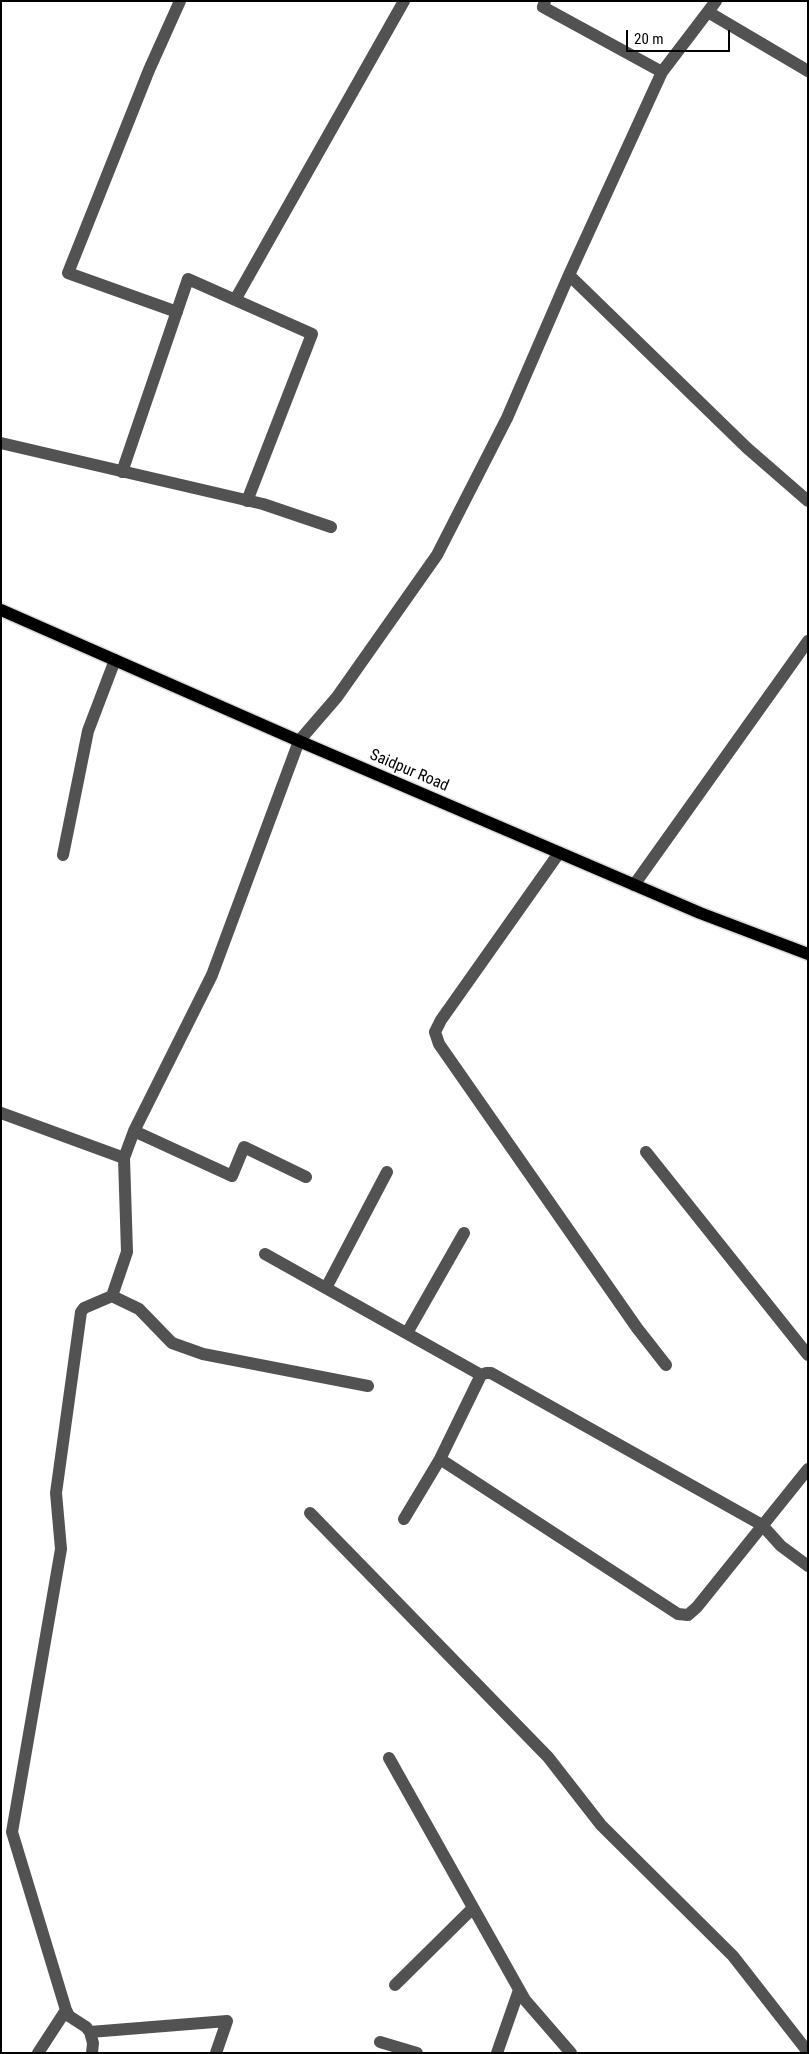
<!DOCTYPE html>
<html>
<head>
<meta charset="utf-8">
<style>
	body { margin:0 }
	#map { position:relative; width:809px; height:2054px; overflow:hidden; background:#fff; font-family:"Roboto Condensed",sans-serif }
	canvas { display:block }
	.frame { position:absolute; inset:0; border:2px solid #000; pointer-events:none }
	.scale { position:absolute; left:626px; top:30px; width:104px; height:22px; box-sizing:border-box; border:2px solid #000; border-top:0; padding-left:6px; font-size:15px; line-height:18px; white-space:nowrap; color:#000; -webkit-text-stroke:4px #fff; paint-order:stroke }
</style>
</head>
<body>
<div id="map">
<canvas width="809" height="2054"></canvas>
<div class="frame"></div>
<div class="scale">20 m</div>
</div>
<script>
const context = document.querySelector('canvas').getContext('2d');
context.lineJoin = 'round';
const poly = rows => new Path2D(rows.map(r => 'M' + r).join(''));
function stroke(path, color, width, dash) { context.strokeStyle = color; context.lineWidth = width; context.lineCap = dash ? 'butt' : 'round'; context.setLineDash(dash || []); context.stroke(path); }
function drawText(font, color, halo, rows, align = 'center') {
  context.font = font + ' "Roboto Condensed",sans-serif'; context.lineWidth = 4; context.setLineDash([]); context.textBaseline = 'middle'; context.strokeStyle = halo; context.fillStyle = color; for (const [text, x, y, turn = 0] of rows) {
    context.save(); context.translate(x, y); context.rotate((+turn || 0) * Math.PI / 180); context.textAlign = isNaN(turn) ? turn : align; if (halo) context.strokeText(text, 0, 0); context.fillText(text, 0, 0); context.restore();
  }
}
const major = poly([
	[1,610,299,741,700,913,808,954]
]);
stroke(major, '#dbdbdb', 15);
stroke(poly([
	[545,1,543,7,662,72],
	[708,12,808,71],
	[569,275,747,448,808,501],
	[235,300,404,1],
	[177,312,68,273,149,70,180,1],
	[1,443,263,504,331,527],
	[122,472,188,279,312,334,247,501],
	[559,853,441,1020,435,1032,439,1044,637,1328,666,1365],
	[63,855,88,731,115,660],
	[634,885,808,641],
	[1,1113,124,1158],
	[134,1131,232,1176,244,1147,306,1177],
	[646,1152,808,1355],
	[265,1254,481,1375],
	[326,1288,387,1172],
	[112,1296,139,1309,172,1343,203,1354,368,1386],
	[407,1333,464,1233],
	[440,1459,678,1614,688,1615,697,1607,808,1469],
	[310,1513,548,1757,601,1825,733,1956,808,2052],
	[404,1519,440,1459,481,1375,486,1373,491,1373,762,1525,781,1546,808,1566],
	[389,1758,525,2000,571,2053],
	[395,1985,473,1908],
	[90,2032,227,2021,216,2053],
	[380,2042,417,2053],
	[38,2053,66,2010],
	[92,2053,93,2043,90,2032,86,2027,69,2016,66,2010,12,1832,61,1549,56,1493,81,1312,84,1308,112,1296,127,1252,124,1158,134,1131,212,975,299,741,337,697,437,555,507,418,569,275,662,72,716,1],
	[497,2053,519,1990]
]), '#525252', 12);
stroke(major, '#000', 12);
drawText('16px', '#000', '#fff', [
	["Saidpur Road",409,771,23]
]);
</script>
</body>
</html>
